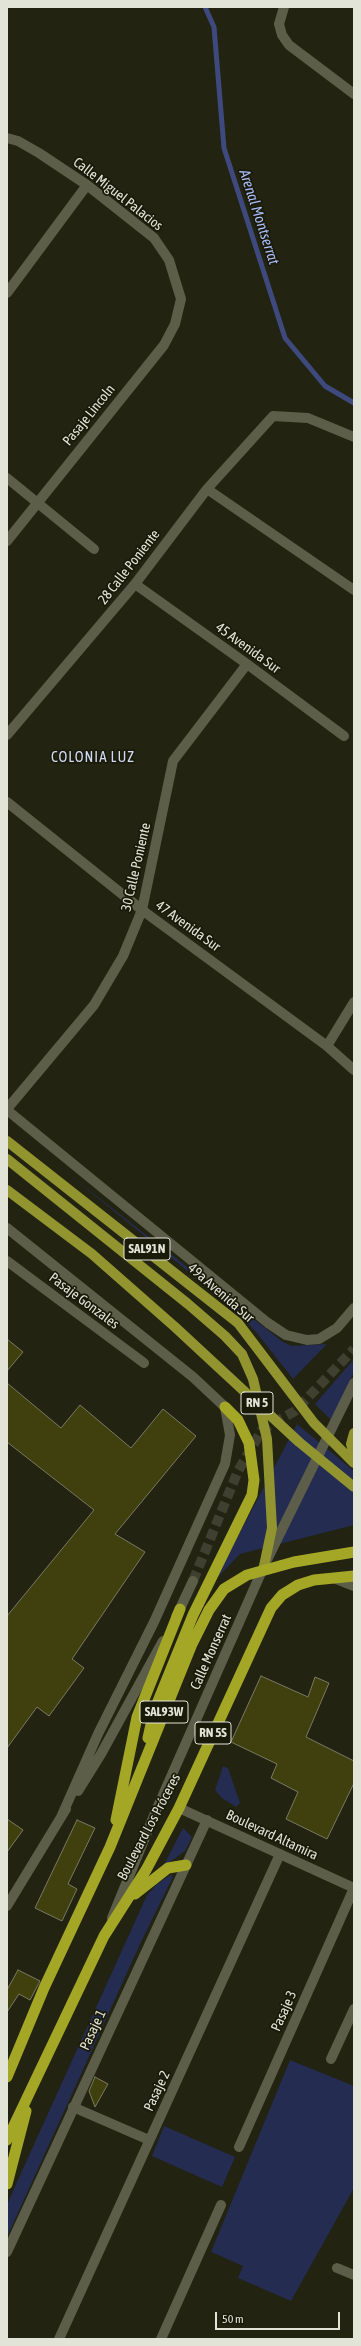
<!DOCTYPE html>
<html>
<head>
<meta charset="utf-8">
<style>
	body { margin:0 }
	#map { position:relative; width:361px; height:2346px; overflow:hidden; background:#222311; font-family:"Asap Condensed",sans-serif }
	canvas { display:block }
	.frame { position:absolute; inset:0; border:8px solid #e3e4d8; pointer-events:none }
	.scale { position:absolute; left:215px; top:2312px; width:125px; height:18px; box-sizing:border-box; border:2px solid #e3e4d8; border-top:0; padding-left:5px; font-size:12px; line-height:14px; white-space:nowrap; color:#e3e4d8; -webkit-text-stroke:3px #191a08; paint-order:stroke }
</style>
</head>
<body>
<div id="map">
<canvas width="361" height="2346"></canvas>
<div class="frame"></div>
<div class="scale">50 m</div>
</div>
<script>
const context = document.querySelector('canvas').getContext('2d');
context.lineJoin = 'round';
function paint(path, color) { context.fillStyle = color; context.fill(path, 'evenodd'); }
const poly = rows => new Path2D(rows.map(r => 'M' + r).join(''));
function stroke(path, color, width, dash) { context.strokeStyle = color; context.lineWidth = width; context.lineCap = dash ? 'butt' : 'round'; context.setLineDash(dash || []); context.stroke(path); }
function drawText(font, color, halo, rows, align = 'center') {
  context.font = font + ' "Asap Condensed",sans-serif'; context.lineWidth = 3.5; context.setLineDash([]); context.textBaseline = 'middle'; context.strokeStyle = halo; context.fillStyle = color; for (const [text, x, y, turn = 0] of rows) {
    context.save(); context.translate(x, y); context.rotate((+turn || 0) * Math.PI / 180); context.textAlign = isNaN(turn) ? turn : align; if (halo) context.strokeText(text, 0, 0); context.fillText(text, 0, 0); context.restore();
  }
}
paint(poly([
	[62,1169,283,1342,292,1346,327,1344,293,1379,257,1333,232,1307],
	[354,1359,354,1372,331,1420,315,1404],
	[297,1424,354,1471,354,1525,240,1554,215,1580],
	[223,1766,228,1768,240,1803,236,1807,222,1798,215,1790],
	[183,1828,192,1837,185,1851,167,1864,165,1863],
	[170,1875,172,1875,172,1879,141,1942,7,2237,7,2205,17,2182,147,1895,157,1884],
	[290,2060,354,2086,354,2188,291,2301,238,2278,243,2266,211,2252],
	[164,2126,235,2157,222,2187,152,2156]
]), '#242c51');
stroke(poly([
	[205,7,214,27,224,148,285,338,325,386,354,403]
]), '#3e4a7e', 5);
const building = poly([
	[7,1339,23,1352,7,1371,7,1339],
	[7,1383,61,1428,80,1405,131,1448,163,1409,196,1436,115,1534,145,1552,72,1659,84,1668,49,1716,37,1707,7,1748,7,1616,94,1510,7,1442,7,1383],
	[261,1676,308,1697,315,1677,329,1683,306,1737,354,1761,354,1783,327,1839,286,1819,298,1792,271,1778,277,1764,231,1742,261,1676],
	[7,1819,23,1830,7,1852,7,1819],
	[77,1820,95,1828,68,1884,77,1889,62,1921,35,1908,77,1820],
	[18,1970,40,1981,30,2000,19,1994,7,2012,7,1990,18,1970],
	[95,2077,108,2084,95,2107,89,2091,95,2077]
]);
paint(building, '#3f400d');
stroke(building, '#787a64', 1);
stroke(poly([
	[193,1581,238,1471,262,1430,295,1411,354,1349]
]), '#3f402f', 10, [10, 5]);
stroke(poly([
	[284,7,279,24,282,35,289,45,354,94],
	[7,138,18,141,39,153,87,185,154,238,169,260,181,299,175,324,164,345,7,541],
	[7,293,87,185],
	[7,478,94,549],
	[207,489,354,590],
	[135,584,247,664,344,736],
	[7,735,135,584,207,489,273,416,308,418,354,437],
	[7,802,142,910,327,1046,354,1070],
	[327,1046,354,1002],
	[7,1109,94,1005,123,956,142,910,173,761,247,664],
	[7,1261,144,1363],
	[334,1578,354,1586],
	[331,2059,354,2009],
	[73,2107,149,2140],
	[239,2147,354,1888],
	[7,2252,207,1820],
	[337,2268,354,2275],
	[59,2339,280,1854],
	[161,2339,221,2205]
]), '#5c5e49', 10);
stroke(poly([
	[7,1110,268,1323,286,1335,307,1340,319,1339,337,1328,354,1308],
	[7,1228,193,1377,225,1407,230,1435,225,1464,154,1622,98,1734,62,1815],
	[176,1617,193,1581],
	[78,1791,101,1754,163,1641],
	[179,1808,354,1888],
	[7,1906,66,1809],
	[112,1918,155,1813,264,1566,354,1383]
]), '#5c5e49', 10);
stroke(poly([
	[7,1141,238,1323,314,1423,354,1463],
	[7,1159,188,1304,225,1336,242,1354,253,1379,267,1439,272,1528,264,1566],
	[7,1190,92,1254,175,1327,299,1442,354,1487],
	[354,1433,351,1444,354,1454]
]), '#92952f', 10);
stroke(poly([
	[148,1738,154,1711,193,1615,252,1495,254,1480,249,1443,238,1420,225,1407],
	[116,1820,137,1717,180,1609],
	[135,1894,168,1868,186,1865],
	[7,2077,44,1988,110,1847,192,1644,209,1610,224,1589,247,1575,294,1562,354,1552],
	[7,2140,104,1936,146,1870,179,1808,271,1608,282,1595,298,1585,314,1580,354,1576],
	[7,2184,26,2111]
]), '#a4a726', 11);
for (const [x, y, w] of [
	[147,1249,46],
	[257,1403,32],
	[164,1712,48],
	[213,1733,36]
]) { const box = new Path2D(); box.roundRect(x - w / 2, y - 11, w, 22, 3); context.fillStyle = '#191a08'; context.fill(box); stroke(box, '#e3e4d8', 1); }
drawText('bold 13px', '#e3e4d8', null, [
	["SAL91N",147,1249],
	["RN 5",257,1403],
	["SAL93W",164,1712],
	["RN 5S",213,1733]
]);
drawText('14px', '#e3e4d8', '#191a08', [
	["Calle Miguel Palacios",118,194,38],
	["Pasaje Lincoln",89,415,-51],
	["28 Calle Poniente",129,567,-52],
	["45 Avenida Sur",248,648,36],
	["30 Calle Poniente",136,867,-77],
	["47 Avenida Sur",188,926,36],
	["49a Avenida Sur",221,1293,41],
	["Pasaje Gonzales",84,1301,37],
	["Calle Monserrat",211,1652,-66],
	["Boulevard Los Próceres",149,1827,-62],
	["Boulevard Altamira",272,1835,25],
	["Pasaje 3",284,2011,-66],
	["Pasaje 1",93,2030,-65],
	["Pasaje 2",157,2091,-65]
]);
drawText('italic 15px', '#abbdfe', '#191a08', [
	["Arenal Montserrat",259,217,72]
]);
context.letterSpacing = '1px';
drawText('15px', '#d1d9f5', '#191a08', [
	["COLONIA LUZ",93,757]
]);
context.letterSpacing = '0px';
</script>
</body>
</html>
